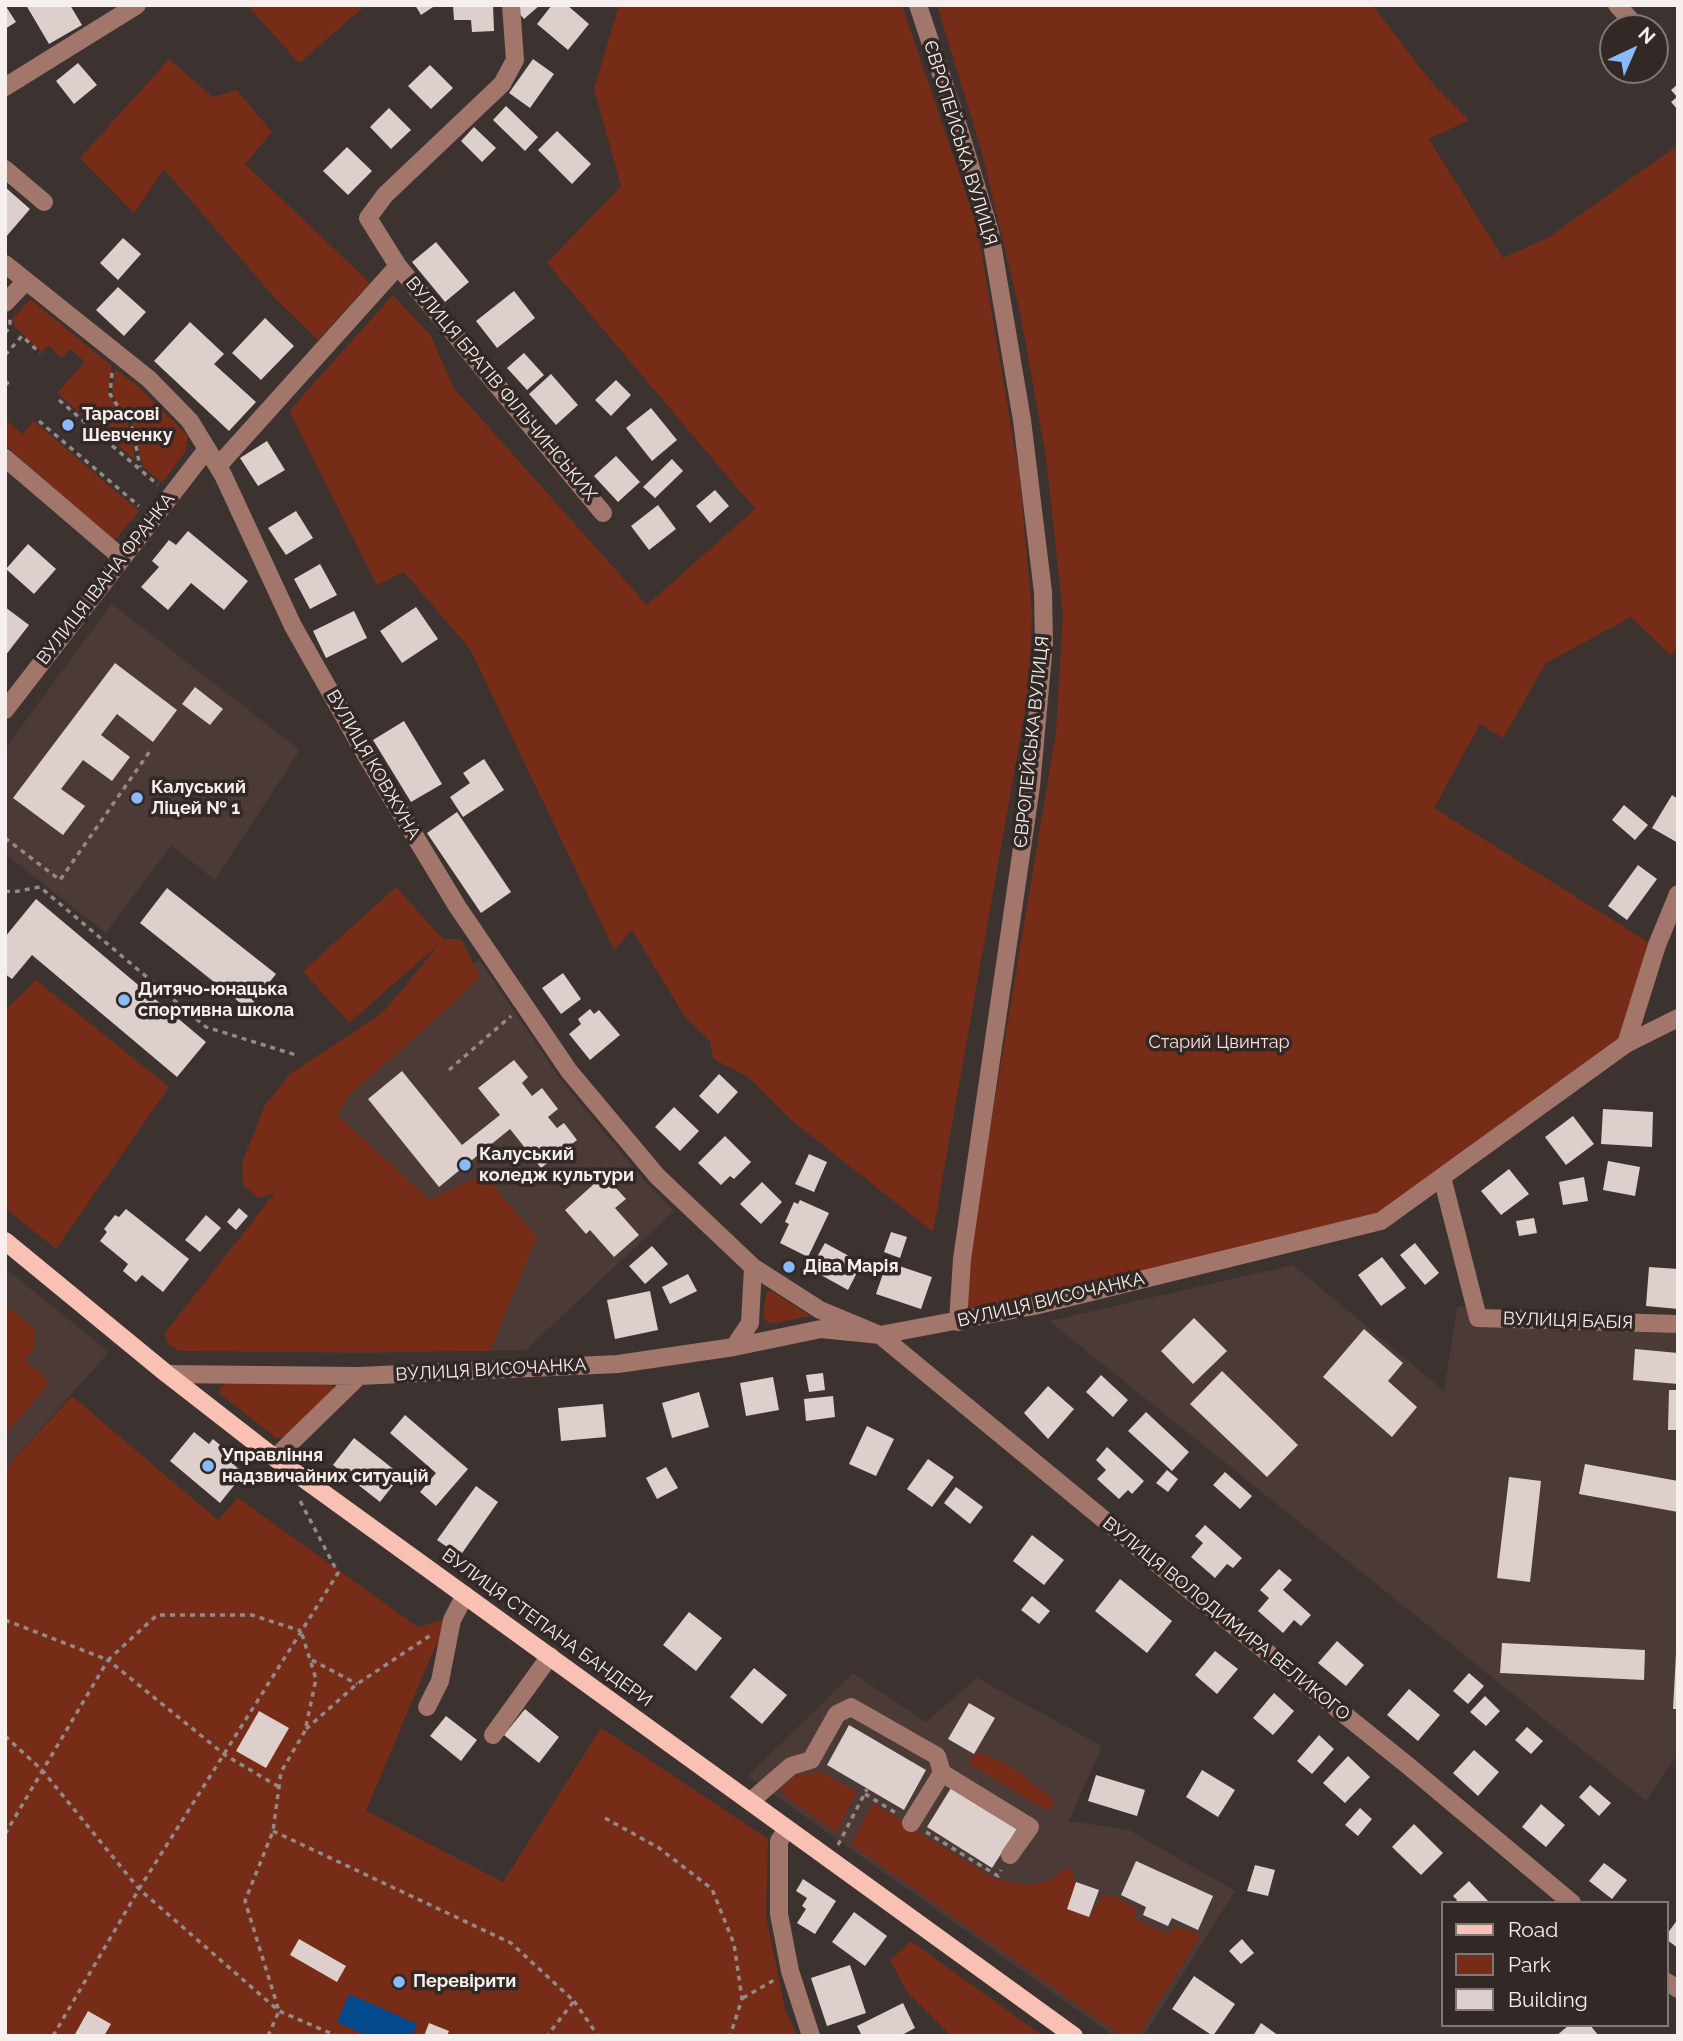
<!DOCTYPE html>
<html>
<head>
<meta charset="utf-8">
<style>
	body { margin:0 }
	#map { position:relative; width:1683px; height:2041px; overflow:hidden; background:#3c322f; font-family:Raleway,sans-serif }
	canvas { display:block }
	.frame { position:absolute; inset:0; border:7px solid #f6efed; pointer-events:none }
	.legend { position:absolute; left:1441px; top:1901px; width:228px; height:126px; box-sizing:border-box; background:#322825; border:2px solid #807875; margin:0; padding:9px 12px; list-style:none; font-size:21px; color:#f6efed }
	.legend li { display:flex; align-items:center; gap:14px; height:35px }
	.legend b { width:35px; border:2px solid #807875 }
	.north { position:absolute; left:1599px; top:14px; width:70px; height:70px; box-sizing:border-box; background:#322825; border:2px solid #807875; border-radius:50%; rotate:44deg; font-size:19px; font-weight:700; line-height:28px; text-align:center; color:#f6efed }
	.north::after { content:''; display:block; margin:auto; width:24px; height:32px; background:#87bbfb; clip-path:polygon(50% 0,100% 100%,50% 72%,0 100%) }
</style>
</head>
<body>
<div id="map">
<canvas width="1683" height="2041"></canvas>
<div class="frame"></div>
<ul class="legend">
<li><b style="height:9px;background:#f8c1b3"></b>Road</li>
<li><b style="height:19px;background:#772c18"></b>Park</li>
<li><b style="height:19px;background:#ddd0cc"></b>Building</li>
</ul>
<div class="north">N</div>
</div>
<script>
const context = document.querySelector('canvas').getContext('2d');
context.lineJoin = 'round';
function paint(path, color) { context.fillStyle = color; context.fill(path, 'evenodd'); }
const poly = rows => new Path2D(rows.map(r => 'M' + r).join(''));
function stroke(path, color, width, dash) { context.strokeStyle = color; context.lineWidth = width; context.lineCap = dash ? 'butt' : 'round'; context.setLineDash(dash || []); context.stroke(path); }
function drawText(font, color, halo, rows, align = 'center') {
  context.font = font + ' Raleway,sans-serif'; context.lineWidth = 7; context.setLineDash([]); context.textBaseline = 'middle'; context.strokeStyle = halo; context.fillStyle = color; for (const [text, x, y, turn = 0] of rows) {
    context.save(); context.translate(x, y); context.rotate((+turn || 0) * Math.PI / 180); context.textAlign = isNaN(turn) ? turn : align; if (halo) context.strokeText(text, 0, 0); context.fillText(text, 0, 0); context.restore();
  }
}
paint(poly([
	[112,604,300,750,215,880,171,846,106,933,5,854,5,748],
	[479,959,560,1079,645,1181,674,1211,526,1350,363,1353,179,1351,168,1344,165,1333,310,1150,326,1105],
	[1293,1265,1444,1391,1457,1307,1678,1316,1678,1754,1646,1801,1049,1321],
	[5,1268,109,1352,5,1469],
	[853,1673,926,1722,977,1678,1102,1746,1069,1821,1129,1830,1235,1891,1144,2036,1114,2036,748,1776]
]), '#4b3a35');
paint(poly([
	[247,5,366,5,299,63],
	[619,5,902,5,977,226,1020,480,1032,613,1029,689,933,1232,790,1119,748,1077,713,1059,710,1041,685,1017,632,930,614,950,470,649,404,572,377,585,289,411,393,295,431,336,453,387,647,605,755,509,547,263,621,186,594,89],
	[937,5,1372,5,1433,84,1469,120,1429,139,1503,258,1549,237,1678,145,1678,645,1671,656,1631,617,1546,663,1503,738,1480,724,1434,808,1648,942,1626,1044,1381,1221,958,1322,1056,732,1063,615,1046,457,1020,312,981,149],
	[169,59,213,97,237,90,272,132,245,164,370,283,318,340,272,295,164,169,134,213,80,158],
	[30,299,112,366,108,393,131,430,135,460,57,393,85,362,70,349,61,358,48,345,42,352,14,326,13,318],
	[115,369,140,388,188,436,185,452,162,483,143,467,135,430,112,394],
	[5,419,22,434,34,421,139,511,114,541,5,445],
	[396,887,443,939,461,939,480,977,453,1004,350,1094,337,1115,430,1200,483,1174,537,1237,490,1351,179,1351,168,1344,165,1333,275,1193,258,1198,243,1185,242,1163,265,1105,290,1074,372,1020,387,1008,439,944,349,1023,303,971],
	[36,980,169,1087,56,1249,5,1208,5,1010],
	[770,1290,810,1316,770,1324,763,1318,766,1294],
	[5,1304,35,1330,34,1349,25,1360,50,1382,5,1435],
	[229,1383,329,1383,333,1386,333,1392,287,1437,276,1438,219,1393,221,1386],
	[72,1396,218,1520,238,1498,418,1627,456,1616,434,1649,366,1811,503,1882,601,1728,768,1839,766,1915,785,2009,797,2036,5,2036,5,1469],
	[982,1753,1007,1764,1052,1797,1054,1805,1046,1810,969,1764,974,1754],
	[820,1771,857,1792,836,1832,783,1795,782,1787,795,1776],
	[873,1803,995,1879,1026,1885,1050,1881,1061,1870,1071,1869,1076,1882,1067,1909,1089,1917,1103,1895,1112,1895,1136,1908,1135,1919,1169,1934,1175,1926,1201,1935,1138,2036,1122,2036,851,1844],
	[911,1941,1043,2036,951,2036,907,1992,890,1960]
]), '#772c18');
paint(poly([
	[349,1994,417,2024,412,2036,368,2036,337,2022]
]), '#03498e');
paint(poly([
	[5,5,16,22,5,29],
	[26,5,70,5,82,25,49,44],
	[415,5,436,5,421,15],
	[453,5,493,5,494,31,472,32,471,20,454,20],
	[512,5,540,5,524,19],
	[552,5,567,5,589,24,568,50,537,24],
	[533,59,554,74,530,108,509,93],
	[78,63,97,85,74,104,56,81],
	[430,65,453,88,431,109,408,86],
	[1678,84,1678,110,1671,102,1677,97,1671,90],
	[506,106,538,137,525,151,493,120],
	[389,108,411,130,391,149,370,127],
	[474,127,496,148,482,162,461,141],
	[557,131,591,164,572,184,538,150],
	[347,147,372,171,348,195,323,171],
	[5,187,30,209,5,238],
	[123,238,141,254,118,280,100,263],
	[436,242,469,282,445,302,412,262],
	[118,287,146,312,124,336,96,310],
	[514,291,535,318,497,348,476,321],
	[265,318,294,346,261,380,232,353],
	[190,322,224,354,214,364,256,402,229,431,154,361],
	[524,353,544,375,527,390,507,368],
	[551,374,578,405,556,425,529,394],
	[616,380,631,395,611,416,595,400],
	[651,408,677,440,652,461,626,428],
	[267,441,285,470,258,486,240,458],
	[616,456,640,482,618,502,594,476],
	[672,459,683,471,655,498,643,487],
	[715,490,729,506,710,523,696,506],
	[658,505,676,529,649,550,631,526],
	[296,511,313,538,286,555,268,528],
	[188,531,248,581,224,610,191,583,168,610,141,587,159,567,152,561,169,540,176,545],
	[28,544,56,569,34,594,6,569],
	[320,564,337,595,310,609,294,579],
	[5,607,29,625,5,656],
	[416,607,438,639,402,663,380,631],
	[354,611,367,638,326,658,313,631],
	[115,663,177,710,153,742,117,714,101,735,130,757,112,781,83,760,61,789,85,806,63,835,13,798],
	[195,687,223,709,210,725,182,704],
	[404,721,442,784,411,802,373,740],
	[484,759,504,790,463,817,450,797,470,783,463,773],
	[1672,795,1678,799,1678,843,1652,828],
	[1624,805,1648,825,1635,840,1612,820],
	[457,812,511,892,481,913,427,833],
	[1638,865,1657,879,1627,920,1608,906],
	[167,888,276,974,248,1009,140,923],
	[36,899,206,1042,177,1077,32,955,12,979,5,974,5,937],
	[563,973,581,999,561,1014,542,988],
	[590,1009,594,1014,599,1010,620,1035,590,1060,569,1034,581,1024,578,1019],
	[514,1060,528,1077,522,1083,532,1096,542,1088,558,1109,548,1117,557,1128,564,1123,577,1140,541,1168,510,1129,439,1187,368,1099,402,1071,462,1145,500,1115,478,1088],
	[719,1074,738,1092,718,1114,699,1096],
	[674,1107,699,1131,680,1151,655,1127],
	[1603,1109,1653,1112,1652,1147,1601,1144],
	[1573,1116,1594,1144,1566,1165,1545,1137],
	[725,1136,751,1162,734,1179,730,1176,721,1185,698,1163],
	[809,1154,827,1162,814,1192,795,1184],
	[1608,1161,1640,1167,1635,1196,1603,1190],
	[1509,1169,1529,1194,1501,1215,1481,1191],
	[604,1175,626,1199,615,1208,639,1235,614,1257,590,1230,586,1234,565,1210],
	[1584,1177,1588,1201,1563,1205,1559,1182],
	[762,1182,782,1202,761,1224,740,1204],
	[800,1200,829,1213,808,1257,780,1243,789,1224,785,1222,794,1202,798,1204],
	[239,1208,248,1216,236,1230,227,1222],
	[126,1209,189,1259,163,1292,142,1275,136,1282,123,1271,128,1264,100,1241,107,1232,104,1229,115,1215,119,1217],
	[206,1215,221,1228,200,1252,185,1240],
	[1534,1218,1537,1233,1519,1236,1516,1221],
	[891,1232,907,1237,900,1258,884,1252],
	[825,1243,862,1263,848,1290,810,1269],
	[1415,1243,1439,1273,1425,1285,1400,1255],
	[652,1246,668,1264,645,1284,629,1266],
	[1382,1257,1406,1288,1381,1306,1358,1275],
	[887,1262,932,1277,921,1309,876,1294],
	[1649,1267,1678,1269,1678,1309,1646,1306],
	[688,1274,697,1291,670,1304,662,1287],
	[650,1291,658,1330,615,1339,607,1300],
	[1194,1318,1227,1351,1193,1384,1161,1351],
	[1364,1329,1403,1363,1388,1381,1417,1407,1392,1437,1323,1377],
	[1635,1349,1678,1353,1678,1384,1633,1380],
	[1222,1371,1298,1445,1267,1477,1190,1404],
	[823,1373,825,1390,809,1392,806,1375],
	[1101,1375,1128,1400,1113,1417,1086,1392],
	[773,1377,779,1410,746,1416,740,1383],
	[1048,1386,1074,1409,1048,1439,1024,1413],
	[1669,1390,1678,1390,1678,1430,1668,1430],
	[699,1392,709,1427,672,1438,662,1403],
	[833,1396,835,1417,806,1421,804,1399],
	[603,1404,606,1437,561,1441,558,1408],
	[1146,1412,1189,1452,1172,1471,1128,1431],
	[405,1415,468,1469,436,1506,420,1492,436,1473,390,1433],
	[867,1426,894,1439,876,1476,849,1464],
	[194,1432,209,1444,213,1439,238,1460,234,1465,244,1473,220,1503,170,1461],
	[354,1438,401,1475,380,1502,333,1465],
	[1107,1447,1144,1481,1132,1494,1128,1490,1119,1499,1097,1479,1106,1470,1096,1460],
	[928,1459,954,1477,932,1507,907,1489],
	[1585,1464,1678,1481,1678,1512,1579,1494],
	[666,1467,678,1488,657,1499,646,1478],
	[1167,1470,1178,1479,1168,1492,1156,1483],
	[1225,1472,1252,1496,1240,1509,1213,1485],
	[1509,1477,1541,1481,1530,1582,1497,1578],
	[476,1486,498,1502,460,1556,437,1540],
	[956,1487,983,1507,970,1524,944,1503],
	[1205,1525,1242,1558,1233,1568,1227,1564,1215,1578,1191,1557,1203,1543,1195,1536],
	[1032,1535,1064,1560,1044,1585,1013,1561],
	[1279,1569,1292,1580,1283,1590,1311,1615,1301,1626,1294,1620,1283,1633,1258,1611,1269,1598,1260,1590],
	[1120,1579,1172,1621,1147,1653,1095,1611],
	[1032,1596,1050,1611,1039,1624,1021,1610],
	[689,1612,722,1638,696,1671,663,1645],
	[1337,1641,1364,1665,1346,1686,1318,1663],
	[1502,1643,1645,1650,1644,1680,1500,1673],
	[1215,1651,1238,1669,1217,1694,1195,1675],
	[1676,1654,1678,1654,1678,1709,1673,1709],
	[754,1668,787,1695,762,1724,730,1697],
	[1469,1673,1484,1686,1468,1704,1453,1691],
	[1409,1689,1440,1715,1418,1741,1387,1715],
	[1274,1693,1294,1711,1273,1735,1253,1718],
	[1485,1696,1500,1711,1486,1726,1470,1712],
	[969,1703,995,1718,974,1754,948,1739],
	[525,1709,559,1737,539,1763,504,1735],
	[259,1711,289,1728,266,1768,236,1751],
	[446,1716,477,1740,461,1761,430,1736],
	[849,1725,926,1770,904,1810,827,1765],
	[1527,1727,1543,1741,1531,1754,1515,1740],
	[1319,1735,1334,1749,1312,1774,1297,1761],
	[1474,1750,1499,1772,1478,1796,1453,1773],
	[1348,1756,1370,1777,1345,1803,1323,1783],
	[1202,1770,1235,1790,1218,1817,1186,1797],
	[1096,1775,1145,1790,1137,1816,1088,1801],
	[1590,1785,1611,1803,1599,1816,1579,1797],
	[951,1788,1017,1829,992,1868,927,1827],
	[1541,1804,1565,1825,1546,1847,1522,1827],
	[1360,1808,1372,1819,1358,1836,1345,1825],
	[1414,1824,1443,1853,1421,1875,1392,1847],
	[1136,1861,1213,1896,1198,1930,1172,1918,1168,1926,1143,1915,1146,1907,1121,1895],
	[1604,1863,1627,1880,1612,1899,1589,1881],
	[1255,1865,1275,1870,1268,1896,1247,1891],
	[803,1879,836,1901,815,1934,797,1923,806,1909,802,1906,807,1898,796,1891],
	[1469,1881,1490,1903,1455,1903,1457,1900,1453,1896],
	[1076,1882,1099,1890,1089,1917,1067,1909],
	[854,1912,887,1936,865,1966,832,1942],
	[1678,1919,1678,1948,1667,1940,1667,1934],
	[299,1939,346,1966,337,1982,290,1955],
	[1242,1939,1254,1953,1241,1964,1229,1951],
	[850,1965,866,2013,827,2026,811,1978],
	[1194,1976,1235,2004,1213,2036,1172,2009],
	[903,2003,915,2028,900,2036,862,2036,857,2026],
	[88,2011,111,2024,104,2036,74,2036],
	[429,2023,449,2031,447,2036,424,2036],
	[1261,2023,1279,2036,1253,2036],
	[1569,2025,1590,2025,1599,2036,1556,2036]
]), '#ddd0cc');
stroke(poly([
	[5,333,10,327,10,319],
	[5,355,22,336,40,353],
	[112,373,110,394,133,430,140,467],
	[5,381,11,386],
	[59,400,158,485],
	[39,421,139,506],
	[5,838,60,880,150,751],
	[5,891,13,892,40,887,206,1027,296,1055],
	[449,1070,511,1016],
	[5,1620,108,1660,157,1615,252,1615,301,1631],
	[312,1660,357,1684],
	[306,1729,357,1684,431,1635],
	[5,1736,42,1770,139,1889,279,2011,337,2036],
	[865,1794,896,1813],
	[605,1818,659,1848,712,1889,734,1944,742,1999,730,2036],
	[273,1831,511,1943,574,2001,547,2036],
	[926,1832,998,1876,1001,1870],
	[5,1834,108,1660,225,1755,279,1787],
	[838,1845,867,1789],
	[743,1998,776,1979],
	[574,2001,598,2036],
	[53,2036,139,1889,338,1573,298,1497],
	[268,2036,279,2011,245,1901,273,1831,281,1772,305,1731,316,1679,301,1631]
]), '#938a87', 3.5, [5, 5]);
stroke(poly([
	[511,5,515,60,502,84,385,195,368,218,398,266,603,513],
	[918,5,961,135,990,232,1022,420,1043,592,1044,644,1031,786,962,1259,958,1322],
	[1617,5,1638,28],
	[5,87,137,5],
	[5,169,44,202],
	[5,264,149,379,190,421,223,475,293,626,367,757,457,906,569,1071,657,1176,753,1267,820,1310,880,1335,1188,1589,1406,1764,1572,1903],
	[5,303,26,281],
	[5,458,122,558],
	[218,466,398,266],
	[5,710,207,449],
	[1626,1044,1657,945,1678,894],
	[1442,1177,1478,1318,1678,1324],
	[734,1347,750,1323,753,1267],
	[167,1374,359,1376,618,1364,734,1347,821,1329,880,1335,1034,1306,1381,1221,1626,1044,1678,1018],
	[275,1458,359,1376],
	[427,1707,440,1681,452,1620,465,1595],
	[493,1735,550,1656],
	[942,1773,1030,1827,1010,1855],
	[751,1801,791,1766,811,1760,837,1714,851,1707,937,1756,942,1773,911,1823],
	[787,1829,779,1841,779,1914,790,1971,811,2036],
	[1667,1982,1678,1989]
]), '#a2766a', 18);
stroke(poly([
	[5,1241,167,1374,275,1458,1074,2036]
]), '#f8c1b3', 18);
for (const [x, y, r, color] of [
	[68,425,7,"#87bbfb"],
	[137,798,7,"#87bbfb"],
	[124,1000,7,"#87bbfb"],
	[465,1165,7,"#87bbfb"],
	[789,1267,7,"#87bbfb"],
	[208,1466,7,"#87bbfb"],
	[399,1982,7,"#87bbfb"]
]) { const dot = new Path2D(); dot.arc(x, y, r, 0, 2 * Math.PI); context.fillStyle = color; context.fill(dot); stroke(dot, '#322825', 2.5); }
drawText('18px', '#f6efed', '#322825', [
	["ЄВРОПЕЙСЬКА ВУЛИЦЯ",960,143,73],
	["ВУЛИЦЯ БРАТІВ ФІЛЬЧИНСЬКИХ",501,389,50],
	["ВУЛИЦЯ ІВАНА ФРАНКА",106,579,-52],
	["ЄВРОПЕЙСЬКА ВУЛИЦЯ",1032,742,-84],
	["ВУЛИЦЯ КОВЖУНА",373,765,60],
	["ВУЛИЦЯ ВИСОЧАНКА",1051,1300,-13],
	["ВУЛИЦЯ БАБІЯ",1568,1321,2],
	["ВУЛИЦЯ ВИСОЧАНКА",491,1370,-3],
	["ВУЛИЦЯ ВОЛОДИМИРА ВЕЛИКОГО",1226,1619,39],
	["ВУЛИЦЯ СТЕПАНА БАНДЕРИ",547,1628,36]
]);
drawText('bold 18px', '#f6efed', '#322825', [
	["Тарасові",82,415],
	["Шевченку",82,436],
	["Калуський",151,788],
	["Ліцей № 1",151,809],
	["Дитячо-юнацька",138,990],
	["спортивна школа",138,1011],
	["Калуський",479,1155],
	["коледж культури",479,1176],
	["Діва Марія",803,1267],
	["Управління",222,1456],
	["надзвичайних ситуацій",222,1477],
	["Перевірити",413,1982]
], 'left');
drawText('18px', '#f9ded6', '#322825', [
	["Старий Цвинтар",1219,1043]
]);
</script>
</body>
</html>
